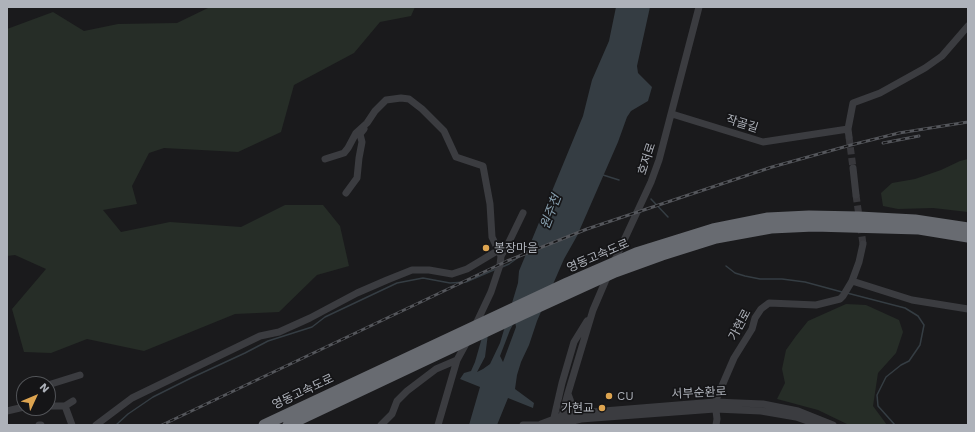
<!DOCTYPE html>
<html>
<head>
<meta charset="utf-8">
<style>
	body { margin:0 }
	#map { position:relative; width:975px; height:432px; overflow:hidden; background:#1a1a1c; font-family:"Work Sans",sans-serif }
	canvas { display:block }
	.frame { position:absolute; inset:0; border:8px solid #aeb2ba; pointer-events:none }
	.north { position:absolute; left:16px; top:376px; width:40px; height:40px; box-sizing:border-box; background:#151517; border:1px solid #525458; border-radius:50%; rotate:46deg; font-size:11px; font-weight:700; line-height:16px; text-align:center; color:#aeb2ba }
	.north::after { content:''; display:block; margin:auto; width:14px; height:18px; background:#dda450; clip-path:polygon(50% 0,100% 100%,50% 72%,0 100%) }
</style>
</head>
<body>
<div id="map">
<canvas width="975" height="432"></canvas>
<div class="frame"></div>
<div class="north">N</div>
</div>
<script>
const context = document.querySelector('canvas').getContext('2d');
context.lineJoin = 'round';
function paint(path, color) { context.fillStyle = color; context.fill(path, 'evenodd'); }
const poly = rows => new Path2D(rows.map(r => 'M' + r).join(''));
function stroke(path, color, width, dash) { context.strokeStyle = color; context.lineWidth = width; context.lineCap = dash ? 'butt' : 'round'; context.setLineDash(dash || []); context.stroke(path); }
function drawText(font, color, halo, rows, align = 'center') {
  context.font = font + ' "Work Sans","Noto Sans KR",sans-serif'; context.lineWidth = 3.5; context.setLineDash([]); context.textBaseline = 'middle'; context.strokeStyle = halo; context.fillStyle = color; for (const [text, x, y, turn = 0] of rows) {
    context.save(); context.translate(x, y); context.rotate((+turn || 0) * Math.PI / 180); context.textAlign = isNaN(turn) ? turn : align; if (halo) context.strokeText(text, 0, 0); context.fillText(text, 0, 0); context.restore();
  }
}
paint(poly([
	[210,7,415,7,411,16,380,22,354,53,294,85,281,132,238,152,164,148,149,153,132,186,137,204,103,210,121,232,170,222,241,227,285,205,323,205,340,226,349,266,317,275,279,312,235,314,144,351,87,339,51,353,24,352,12,309,46,269,15,255,7,256,7,29,53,12,84,31,118,24,177,23],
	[968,159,968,212,933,208,898,209,883,206,881,193,892,183,915,179,941,170,960,161],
	[846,304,866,305,899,320,903,332,896,353,878,373,873,406,887,425,849,425,818,410,777,399,785,383,782,369,786,350,796,336,808,321]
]), '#262d27');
paint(poly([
	[616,7,650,7,637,66,638,73,652,87,648,101,631,111,627,117,618,142,577,236,564,259,537,321,529,345,521,362,517,375,515,389,534,403,533,408,508,398,497,425,469,425,480,387,460,379,464,373,471,371,475,362,487,320,488,334,485,357,477,372,483,369,490,364,500,343,518,283,519,271,583,116,592,80,609,41],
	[515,321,516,327,503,362,500,356,510,330]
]), '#353d43');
stroke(poly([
	[603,175,619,180],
	[651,199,668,217],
	[726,266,735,273,745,276,760,279,782,279,805,282,842,292],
	[502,267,509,264,527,251],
	[847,293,905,308,918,316,924,325,920,345,909,361,901,365,886,377,877,395,878,406,895,425],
	[116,425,128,414,153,397,191,378,245,353,268,341,312,327,325,317,397,283,423,278,450,283,466,282,496,269]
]), '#353d43', 1.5);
stroke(poly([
	[849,137,853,168],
	[856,195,863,244]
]), '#38383c', 7, [7, 3.5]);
stroke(poly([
	[672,114,763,142,848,129,849,137],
	[848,129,853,103,880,93,925,68,942,56,968,26],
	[325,159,344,153,348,148,356,133,367,123,375,111,386,100,401,98,409,99,422,109,444,131,456,157,483,166,490,204,492,237,501,256,500,265,491,292,475,326],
	[853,168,856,195],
	[346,193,357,178,359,158,362,142,360,134,364,129],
	[501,256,508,244,523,213],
	[613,264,651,182,659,160,699,7],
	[852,281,912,300,968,309],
	[48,385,80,375],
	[568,394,572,405,579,413],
	[48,406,65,406,73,401],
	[65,406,72,425],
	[7,411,24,407],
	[553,422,562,383,574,342,587,321],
	[541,424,562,416,579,413,715,402,763,404,798,411,833,425],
	[39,425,41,425],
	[96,425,132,398,260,336,279,332,310,318,357,293,387,280,412,270,429,270,452,274,467,269,497,251],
	[381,425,392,414,397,401,407,391,436,369,457,360],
	[438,425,457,360,468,340],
	[523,425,544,425],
	[556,425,581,419,715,409,761,411,796,417,819,425],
	[561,425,562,416,568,393,593,310,608,275],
	[716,425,717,419,715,402,734,358,752,329,755,318,761,309,769,303,816,305,840,299,843,296,852,281,859,262,863,244]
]), '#3b3c40', 7);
stroke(poly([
	[264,425,567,283,636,253,713,229,768,218,809,216,859,217,915,220,968,228],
	[288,425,523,314,615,272,662,255,716,238,771,228,814,226,919,229,968,237]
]), '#686b71', 11);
const rail = poly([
	[883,143,919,136],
	[162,425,507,261,587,229,772,167,851,145,899,133,968,122]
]);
stroke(rail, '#54565b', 3);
stroke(rail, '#151517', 1.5, [4.5]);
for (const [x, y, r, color] of [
	[486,248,4,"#dda450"],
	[609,396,4,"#dda450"],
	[602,408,4,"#dda450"]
]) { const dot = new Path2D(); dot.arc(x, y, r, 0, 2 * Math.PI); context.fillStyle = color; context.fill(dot); stroke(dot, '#151517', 1.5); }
drawText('12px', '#aeb2ba', '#151517', [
	["작골길",742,124,17],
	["호저로",647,159,-72],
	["영동고속도로",598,256,-23],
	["가현로",740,325,-62],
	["영동고속도로",303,392,-25],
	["서부순환로",699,393,-3]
]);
drawText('12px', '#aeb2ba', '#151517', [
	["봉장마을",494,248],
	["CU",617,396],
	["가현교",594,408,"right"]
], 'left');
drawText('italic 13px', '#89a1b0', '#151517', [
	["원주천",551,212,-69]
]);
</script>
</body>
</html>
